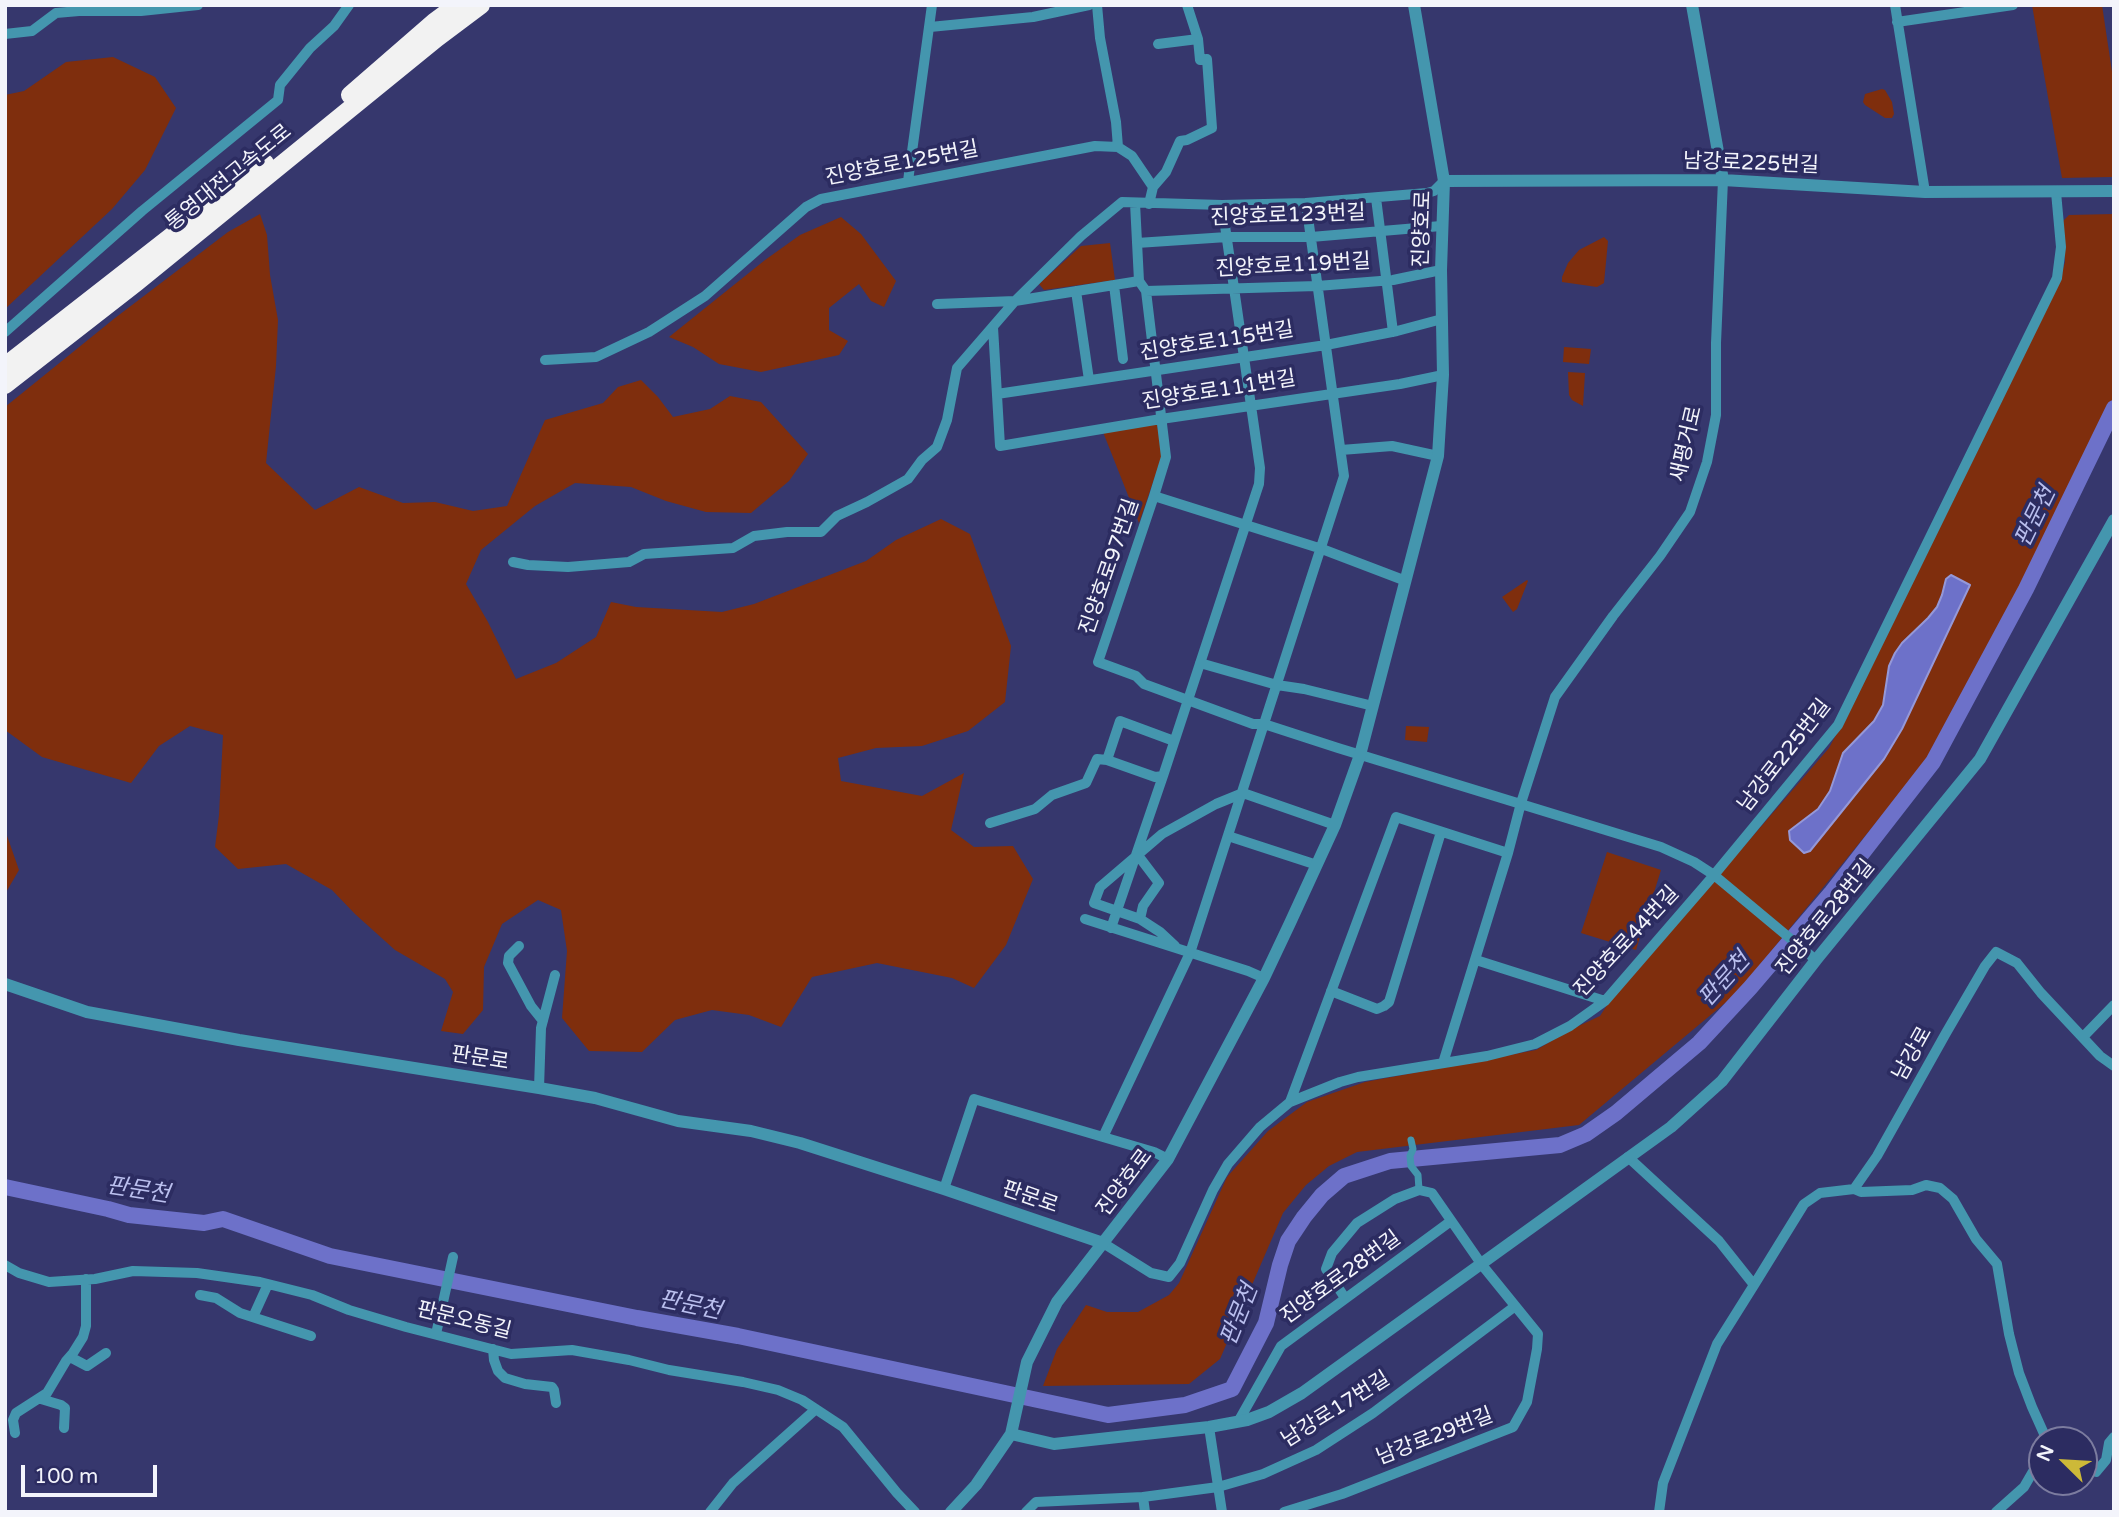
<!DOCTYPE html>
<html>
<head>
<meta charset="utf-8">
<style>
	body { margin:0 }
	#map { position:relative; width:2119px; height:1517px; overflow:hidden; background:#36376d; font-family:"Varela Round",sans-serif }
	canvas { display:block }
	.frame { position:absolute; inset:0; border:7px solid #f3f4fb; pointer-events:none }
	.north { position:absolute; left:2028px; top:1426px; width:70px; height:70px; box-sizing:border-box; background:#2c2c61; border:2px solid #7c7c9f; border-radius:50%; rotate:294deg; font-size:19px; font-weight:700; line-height:28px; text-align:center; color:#f3f4fb }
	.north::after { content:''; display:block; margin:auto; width:24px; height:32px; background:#cdb938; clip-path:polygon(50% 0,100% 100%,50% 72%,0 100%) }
	.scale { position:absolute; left:21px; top:1465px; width:136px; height:32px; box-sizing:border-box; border:4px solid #f3f4fb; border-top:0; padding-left:9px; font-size:21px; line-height:24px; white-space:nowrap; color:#f3f4fb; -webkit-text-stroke:5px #2c2c61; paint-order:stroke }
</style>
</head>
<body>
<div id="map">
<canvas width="2119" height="1517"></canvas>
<div class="frame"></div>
<div class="north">N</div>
<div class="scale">100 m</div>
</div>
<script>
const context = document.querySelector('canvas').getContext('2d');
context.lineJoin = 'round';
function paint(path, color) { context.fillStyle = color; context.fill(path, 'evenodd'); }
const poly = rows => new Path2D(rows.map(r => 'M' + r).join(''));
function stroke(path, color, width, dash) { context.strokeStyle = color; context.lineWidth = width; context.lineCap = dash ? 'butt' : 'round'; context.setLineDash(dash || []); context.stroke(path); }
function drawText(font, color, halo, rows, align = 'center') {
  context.font = font + ' "Varela Round","Noto Sans KR",sans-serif'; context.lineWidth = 7; context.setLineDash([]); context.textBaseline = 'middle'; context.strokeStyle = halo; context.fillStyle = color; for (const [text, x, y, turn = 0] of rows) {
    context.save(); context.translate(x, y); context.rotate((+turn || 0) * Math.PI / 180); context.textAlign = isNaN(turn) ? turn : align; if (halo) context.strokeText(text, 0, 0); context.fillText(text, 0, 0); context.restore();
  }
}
paint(poly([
	[2032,5,2102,5,2114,85,2114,174,2112,177,2062,178],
	[113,57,155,77,176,108,145,170,112,209,5,309,5,95,24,91,66,62],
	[1882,89,1885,90,1892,102,1894,114,1892,118,1885,118,1865,105,1863,102,1865,94],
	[260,214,267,235,270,275,278,320,276,366,266,463,315,510,359,487,403,503,435,502,473,511,507,506,545,420,603,403,618,387,641,380,658,397,673,417,710,409,730,396,761,402,808,454,789,481,751,513,706,512,666,501,631,487,575,483,535,506,481,550,466,584,488,622,516,679,556,663,596,637,611,602,636,607,722,612,754,604,866,561,896,540,941,519,970,534,1011,646,1005,702,968,731,922,746,876,748,838,758,841,781,922,796,964,773,951,830,974,847,1013,846,1033,879,1006,945,974,988,952,978,877,963,812,977,781,1027,749,1015,712,1010,675,1020,642,1052,589,1051,562,1018,567,951,561,910,538,900,502,924,484,967,483,1010,463,1034,441,1031,453,992,445,979,395,950,355,914,332,890,286,864,238,869,215,847,219,815,223,735,190,726,159,746,131,783,42,757,5,730,5,407,115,318,228,232],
	[2114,214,2114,405,1949,733,1737,993,1579,1125,1357,1152,1329,1166,1306,1185,1283,1213,1220,1359,1189,1384,1043,1386,1057,1349,1086,1305,1107,1312,1138,1312,1169,1295,1179,1283,1227,1177,1268,1131,1307,1102,1365,1082,1536,1050,1572,1029,1600,1016,1609,1002,1829,748,1856,697,2061,276,2065,262,2063,221,2069,215],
	[841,217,861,234,896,281,884,307,871,301,859,284,829,308,829,330,848,341,839,355,761,372,719,364,693,347,669,337,765,260,800,235],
	[1604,237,1608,241,1604,283,1597,287,1562,282,1562,277,1568,263,1579,250],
	[1110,243,1115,280,1044,290,1039,284,1081,246],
	[1564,347,1591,349,1589,364,1563,362],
	[1568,372,1585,373,1583,406,1572,400,1569,395],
	[1157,424,1162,456,1139,523,1103,432],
	[1527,580,1528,581,1517,609,1513,612,1502,597],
	[1406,726,1429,727,1427,742,1405,740],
	[5,830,19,870,5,894],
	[1607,852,1661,870,1636,950,1581,933]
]), '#7f2e0d');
const water = poly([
	[1951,575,1970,585,1902,729,1884,759,1810,851,1804,853,1790,840,1789,831,1818,809,1830,791,1843,753,1874,721,1883,705,1889,666,1895,653,1902,643,1928,618,1937,607,1942,595,1946,579,1951,575]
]);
paint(water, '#6d71c9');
stroke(water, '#9598d8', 2);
stroke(poly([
	[5,1187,108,1209,129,1215,204,1223,223,1219,330,1256,637,1318,738,1336,1108,1415,1185,1405,1232,1389,1266,1323,1280,1265,1288,1241,1304,1217,1322,1195,1344,1176,1390,1161,1560,1145,1586,1134,1616,1113,1699,1043,1750,988,1832,892,1933,762,2026,589,2114,408]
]), '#6d71c9', 16);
stroke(poly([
	[1411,1140,1413,1149,1410,1156,1411,1166,1418,1175,1419,1190]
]), '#4496ae', 7);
stroke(poly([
	[1097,5,1100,38,1116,122,1118,147],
	[1895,5,1925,192],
	[1897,22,2013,5],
	[930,27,1033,17,1089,5],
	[5,34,32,31,56,13,79,11,141,11,198,5],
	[1158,44,1198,39],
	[908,181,932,5],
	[1153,187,1166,172,1180,141,1187,140,1212,128,1207,59,1200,60,1198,39,1187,5],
	[1376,198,1393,332],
	[1135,203,1139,281,1146,291,1166,457,1154,496],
	[1137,243,1227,237,1311,237,1441,226],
	[1114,285,1123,359],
	[1076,291,1089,380],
	[1146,291,1317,286,1393,280,1441,270],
	[937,304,1015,301,1081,236,1122,202,1222,205,1306,203,1427,193,1434,191,1444,181],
	[993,327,1000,446,1161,419,1400,384,1443,375],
	[5,332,142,211,278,100,280,85,310,48,334,26,349,5],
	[545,360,596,357,649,332,705,296,806,207,821,199,1095,146,1118,147,1132,156,1153,187,1149,204],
	[997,394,1326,345,1397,331,1442,319],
	[1341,450,1392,446,1438,456],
	[513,562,528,565,568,567,629,562,644,554,733,548,754,536,787,532,821,532,837,516,867,502,908,479,922,460,937,447,947,420,957,368,1015,301,1139,281],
	[1406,581,1322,549,1154,496,1098,662,1136,676,1144,684,1253,724,1264,724,1338,748,1661,847,1694,862,1714,875,1838,725,2057,278,2061,247,2056,192],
	[1200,663,1277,685,1304,689,1373,706],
	[1107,760,1120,721,1174,741],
	[990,823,1035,809,1052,795,1086,783,1097,759,1107,760,1155,777,1163,776,1259,484,1260,468,1222,205],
	[1228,836,1317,865],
	[1137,854,1159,883,1143,906,1140,919,1160,932,1175,946],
	[1085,919,1248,971,1264,978],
	[1140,919,1094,903,1100,887,1162,834,1216,804,1243,793,1335,825],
	[1111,928,1163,776],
	[519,946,509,956,508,963,531,1006,543,1021],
	[1476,960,1605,1001],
	[1331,991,1377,1009,1384,1006,1389,1002,1441,832],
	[2083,1037,2114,1005],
	[1443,1063,1508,853,1521,803,1555,697,1613,616,1660,556,1690,512,1707,462,1716,415,1716,343,1723,180],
	[539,1088,541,1028,555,975],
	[1290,1102,1396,817,1508,853],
	[1103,1137,1190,953,1344,476,1306,203],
	[1628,1157,1719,1241,1754,1285,1717,1344,1663,1483,1659,1512],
	[944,1189,974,1099,1154,1152,1168,1159],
	[1854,1189,1861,1192,1912,1190,1926,1185,1940,1188,1953,1199,1976,1239,1997,1264,2009,1334,2019,1373,2032,1407,2045,1436,2049,1440],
	[1103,1243,1151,1273,1169,1277,1180,1263,1213,1190,1228,1164,1260,1127,1290,1102,1340,1082,1358,1077,1487,1056,1535,1044,1570,1026,1605,1001,1714,875,1816,960],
	[5,1265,19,1273,49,1282,95,1279,133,1271,197,1273,260,1282,312,1295,349,1310,406,1327,511,1354,572,1350,629,1360,669,1370,743,1382,778,1390,802,1400,843,1427,897,1493,915,1512],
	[1754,1285,1804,1204,1820,1193,1854,1189,1877,1156,1946,1033,1985,966,1996,952,2017,963,2041,993,2100,1056,2114,1066],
	[200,1295,216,1298,240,1313,311,1336],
	[253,1317,268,1284],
	[436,1334,453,1257],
	[493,1349,494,1360,498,1371,505,1378,525,1384,552,1387,554,1390,556,1403],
	[70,1357,87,1366,106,1353],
	[41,1399,61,1405,65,1408,64,1428],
	[1238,1422,1281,1346,1451,1221],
	[1209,1427,1222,1512],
	[15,1433,13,1420,16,1413,47,1393,66,1361,73,1353,83,1337,86,1326,86,1279],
	[2084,1467,2096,1472,2106,1460,2109,1443,2114,1437],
	[1143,1497,1145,1512],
	[710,1512,733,1483,816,1409],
	[1026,1512,1036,1502,1143,1497,1218,1487,1263,1474,1316,1450,1373,1413,1514,1307],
	[1284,1512,1342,1494,1513,1427,1527,1402,1537,1349,1538,1334,1482,1265,1432,1193,1419,1190,1395,1199,1357,1223,1332,1253,1326,1269,1345,1298],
	[1996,1512,2024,1487,2042,1456]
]), '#4496ae', 10);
stroke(poly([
	[1692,5,1723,180],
	[1444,181,1723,180,1925,192,2114,191],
	[5,984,87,1012,239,1040,539,1088,595,1098,678,1121,751,1131,800,1143,944,1189,1103,1243],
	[1011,1434,1054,1444,1209,1427,1247,1420,1269,1412,1302,1393,1671,1127,1722,1081,1816,960,1980,759,2114,520],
	[951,1512,976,1485,1011,1434,1027,1362,1057,1302,1168,1159,1264,978,1290,923,1335,825,1360,755,1438,456,1443,375,1441,270,1444,181,1414,5]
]), '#4496ae', 12);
stroke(poly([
	[350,95,434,22,457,5],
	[5,366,265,163],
	[5,385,136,283,437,38,481,5]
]), '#f2f2f2', 18);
drawText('21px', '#f3f4fb', '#2c2c61', [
	["진양호로125번길",902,164,-11],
	["남강로225번길",1751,164,2],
	["통영대전고속도로",229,178,-39],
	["진양호로123번길",1288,216,-2],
	["진양호로",1423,229,-88],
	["진양호로119번길",1293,266,-3],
	["진양호로115번길",1217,342,-9],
	["진양호로111번길",1219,391,-9],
	["새평거로",1687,444,-77],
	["진양호로97번길",1110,567,-71],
	["남강로225번길",1785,756,-52],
	["진양호로28번길",1826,918,-51],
	["진양호로44번길",1627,942,-47],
	["남강로",1913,1054,-61],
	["판문로",480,1059,9],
	["진양호로",1125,1183,-53],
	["판문로",1030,1198,19],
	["진양호로28번길",1341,1278,-36],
	["판문오동길",464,1321,14],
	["남강로17번길",1336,1410,-32],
	["남강로29번길",1435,1437,-21]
]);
drawText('italic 23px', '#babfee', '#2c2c61', [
	["판문천",2036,517,-64],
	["판문천",1725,980,-48],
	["판문천",138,1191,9],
	["판문천",690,1306,12],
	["판문천",1240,1315,-68]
]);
</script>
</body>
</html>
